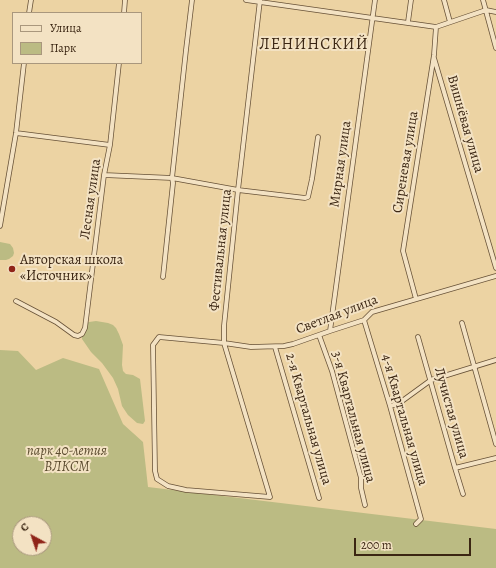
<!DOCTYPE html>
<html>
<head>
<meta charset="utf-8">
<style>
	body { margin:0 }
	#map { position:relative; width:496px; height:568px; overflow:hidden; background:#ecd3a3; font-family:Alegreya,serif }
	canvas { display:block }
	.legend { position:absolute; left:12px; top:12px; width:130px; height:52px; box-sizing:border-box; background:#f3e2c3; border:1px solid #a9977d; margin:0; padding:5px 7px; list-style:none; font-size:12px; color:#3b2613 }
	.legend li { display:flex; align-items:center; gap:8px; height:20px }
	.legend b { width:20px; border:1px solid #a9977d }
	.north { position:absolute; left:12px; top:516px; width:40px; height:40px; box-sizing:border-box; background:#f3e2c3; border:1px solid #a9977d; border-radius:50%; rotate:320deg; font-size:11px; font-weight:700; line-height:16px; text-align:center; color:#3b2613 }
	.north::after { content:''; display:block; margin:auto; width:14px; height:18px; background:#8f2418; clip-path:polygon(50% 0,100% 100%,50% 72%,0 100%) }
	.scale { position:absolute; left:354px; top:538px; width:117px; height:18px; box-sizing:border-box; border:2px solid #3b2613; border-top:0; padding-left:5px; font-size:12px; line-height:14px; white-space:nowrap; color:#3b2613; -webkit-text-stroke:3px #f3e2c3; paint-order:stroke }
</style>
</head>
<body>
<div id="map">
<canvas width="496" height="568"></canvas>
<ul class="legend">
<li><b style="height:5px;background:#f3e2c3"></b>Улица</li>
<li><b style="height:11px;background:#bbbb83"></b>Парк</li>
</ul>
<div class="north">С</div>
<div class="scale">200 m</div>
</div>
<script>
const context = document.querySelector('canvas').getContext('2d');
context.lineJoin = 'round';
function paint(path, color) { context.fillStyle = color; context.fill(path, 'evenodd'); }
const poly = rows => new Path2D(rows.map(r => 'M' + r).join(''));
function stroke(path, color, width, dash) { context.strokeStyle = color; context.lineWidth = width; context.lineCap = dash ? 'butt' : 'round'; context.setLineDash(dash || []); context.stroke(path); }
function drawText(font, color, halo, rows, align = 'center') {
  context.font = font + ' Alegreya,serif'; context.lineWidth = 4; context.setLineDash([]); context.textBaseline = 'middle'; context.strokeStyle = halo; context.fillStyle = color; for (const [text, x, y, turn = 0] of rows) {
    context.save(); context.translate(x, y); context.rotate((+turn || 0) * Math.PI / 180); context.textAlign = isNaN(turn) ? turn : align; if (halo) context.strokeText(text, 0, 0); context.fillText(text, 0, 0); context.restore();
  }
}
paint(poly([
	[0,242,10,244,13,248,14,253,13,256,9,259,6,260,0,260],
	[96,321,108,323,113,325,116,328,119,334,123,345,122,365,123,371,126,374,133,375,140,379,145,421,143,424,137,423,128,415,122,406,118,389,113,378,102,363,91,352,82,339,82,333,86,324,89,322],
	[0,350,18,351,36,370,63,358,99,369,123,424,143,442,148,487,496,529,496,568,0,568],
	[20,524,44,524,44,548,20,548]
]), '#bbbb83');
const minor = poly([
	[246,0,436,27,486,10,496,12],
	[260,0,238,190,224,326,224,343,270,497,186,490,168,486,157,479,155,471,153,345,159,337,224,343,251,347,284,346,293,344,330,331,364,320,372,312,496,276],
	[444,0,450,22],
	[483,0,496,48],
	[29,13,31,0],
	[124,13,125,0],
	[408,22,411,0],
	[434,58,496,268],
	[16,133,110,145],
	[104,175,172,178,238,190,305,198,308,197,312,179,318,137],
	[0,226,16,133,24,63],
	[163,277,173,183,172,178,186,50,192,0],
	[416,299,403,251,434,55,436,27],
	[16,301,56,322,74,335,78,336,82,334,85,328,104,175,110,145,119,63],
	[364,320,390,406,421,519,416,524],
	[462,323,496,444],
	[330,331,375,0],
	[319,335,332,371,361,478,361,488,365,505],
	[418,337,455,468,463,494],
	[275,347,319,498],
	[390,406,398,404,431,380,496,360],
	[455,468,496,458]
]);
stroke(minor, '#675137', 5.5);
stroke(minor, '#f3e2c3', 4);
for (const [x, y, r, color] of [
	[12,269,4,"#8f2418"]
]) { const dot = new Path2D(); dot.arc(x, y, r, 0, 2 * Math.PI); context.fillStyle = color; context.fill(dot); stroke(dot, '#f3e2c3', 1.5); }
drawText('14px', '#3b2613', '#f3e2c3', [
	["Вишнёвая улица",465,124,74],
	["Сиреневая улица",406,162,-81],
	["Мирная улица",341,164,-82],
	["Лесная улица",91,199,-82],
	["Фестивальная улица",221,250,-84],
	["Светлая улица",337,315,-21],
	["Лучистая улица",451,413,74],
	["3-я Квартальная улица",353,417,75],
	["2-я Квартальная улица",308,419,74],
	["4-я Квартальная улица",404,420,74]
]);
drawText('14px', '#3b2613', '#f3e2c3', [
	["Авторская школа",20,261],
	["«Источник»",20,277]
], 'left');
drawText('italic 14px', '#5b4b2f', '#f3e2c3', [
	["парк 40-летия",67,452],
	["ВЛКСМ",67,468]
]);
context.letterSpacing = '1px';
drawText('16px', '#3b2613', '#f3e2c3', [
	["ЛЕНИНСКИЙ",314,45]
]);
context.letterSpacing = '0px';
</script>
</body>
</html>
